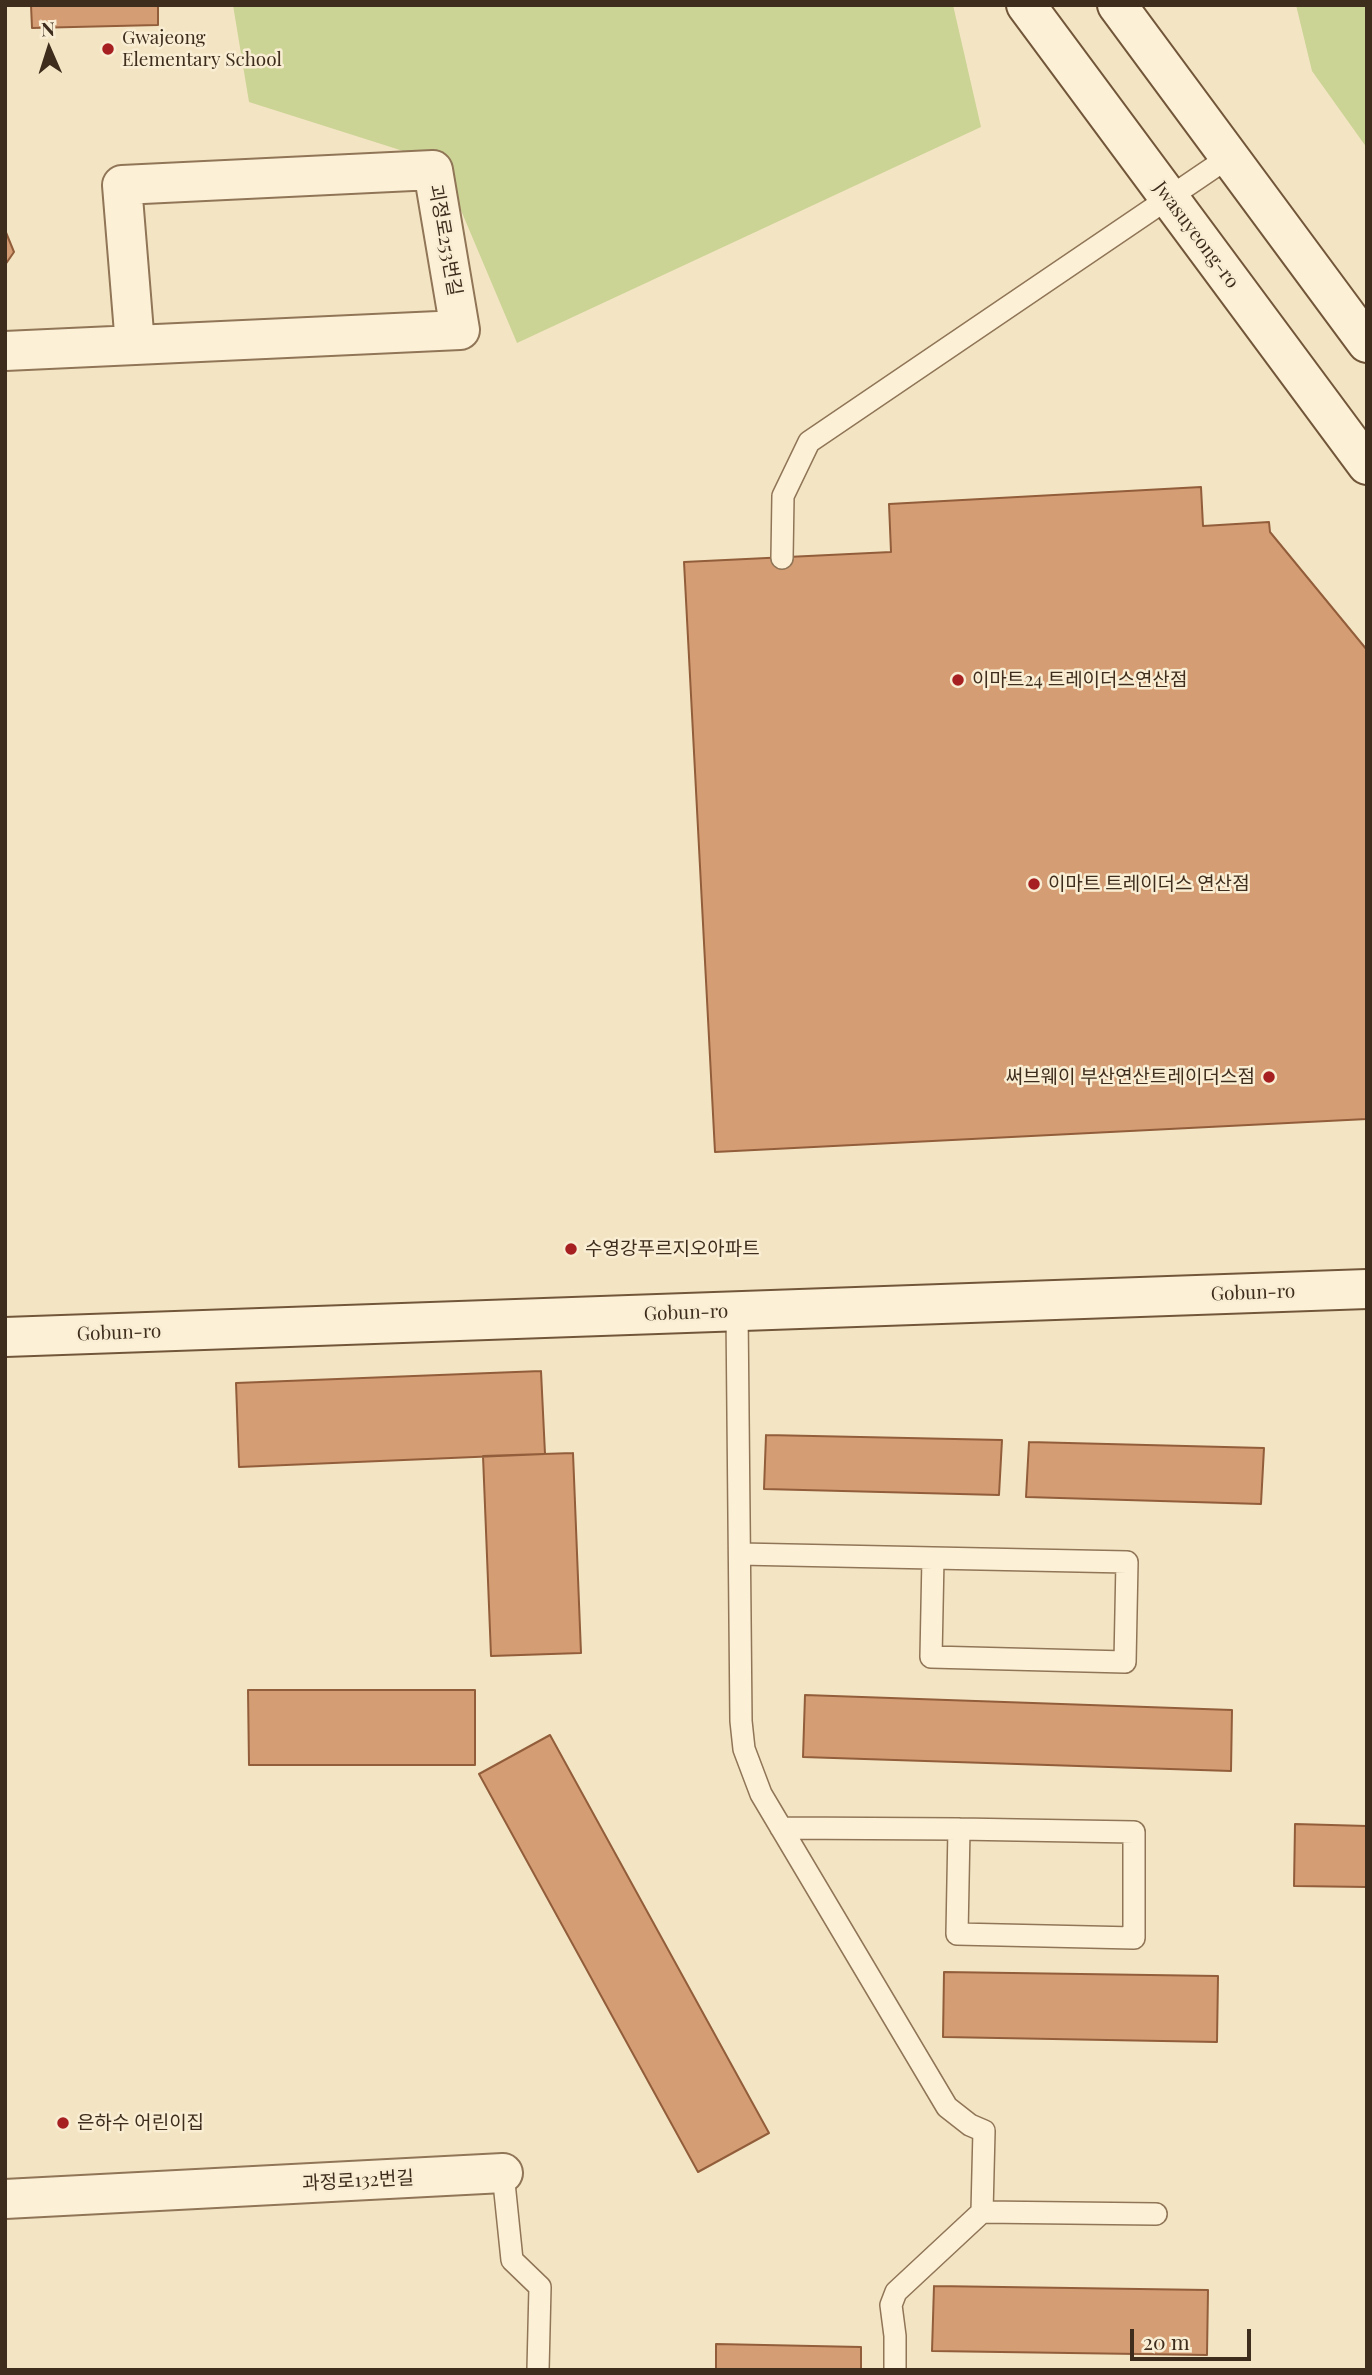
<!DOCTYPE html>
<html>
<head>
<meta charset="utf-8">
<style>
	body { margin:0 }
	#map { position:relative; width:1372px; height:2375px; overflow:hidden; background:#f3e5c3; font-family:"Playfair Display",serif }
	canvas { display:block }
	.frame { position:absolute; inset:0; border:7px solid #3e2d1d; pointer-events:none }
	.north { position:absolute; left:14px; top:14px; width:70px; height:70px; -webkit-text-stroke:5px #f9eed3; paint-order:stroke; rotate:357deg; font-size:19px; font-weight:700; line-height:28px; text-align:center; color:#3e2d1d }
	.north::after { content:''; display:block; margin:auto; width:24px; height:32px; background:#3e2d1d; clip-path:polygon(50% 0,100% 100%,50% 72%,0 100%) }
	.scale { position:absolute; left:1130px; top:2329px; width:121px; height:32px; box-sizing:border-box; border:4px solid #3e2d1d; border-top:0; padding-left:9px; font-size:21px; line-height:24px; white-space:nowrap; color:#3e2d1d; -webkit-text-stroke:5px #f9eed3; paint-order:stroke }
</style>
</head>
<body>
<div id="map">
<canvas width="1372" height="2375"></canvas>
<div class="frame"></div>
<div class="north">N</div>
<div class="scale">20 m</div>
</div>
<script>
const context = document.querySelector('canvas').getContext('2d');
context.lineJoin = 'round';
function paint(path, color) { context.fillStyle = color; context.fill(path, 'evenodd'); }
const poly = rows => new Path2D(rows.map(r => 'M' + r).join(''));
function stroke(path, color, width, dash) { context.strokeStyle = color; context.lineWidth = width; context.lineCap = dash ? 'butt' : 'round'; context.setLineDash(dash || []); context.stroke(path); }
function drawText(font, color, halo, rows, align = 'center') {
  context.font = font + ' "Playfair Display","Noto Sans KR",serif'; context.lineWidth = 5; context.setLineDash([]); context.textBaseline = 'middle'; context.strokeStyle = halo; context.fillStyle = color; for (const [text, x, y, turn = 0] of rows) {
    context.save(); context.translate(x, y); context.rotate((+turn || 0) * Math.PI / 180); context.textAlign = isNaN(turn) ? turn : align; if (halo) context.strokeText(text, 0, 0); context.fillText(text, 0, 0); context.restore();
  }
}
paint(poly([
	[233,5,953,5,981,127,517,343,441,163,249,102],
	[1296,5,1367,5,1367,148,1312,71]
]), '#cbd395');
const building = poly([
	[31,5,158,5,158,25,32,28,31,5],
	[5,230,14,252,5,265,5,230],
	[1201,487,1203,526,1269,522,1270,532,1367,650,1367,1119,715,1152,684,562,891,552,889,504,1201,487],
	[541,1371,545,1454,239,1467,236,1383,541,1371],
	[766,1435,1002,1440,999,1495,764,1489,766,1435],
	[1029,1442,1264,1448,1261,1504,1026,1497,1029,1442],
	[573,1453,581,1653,491,1656,483,1456,573,1453],
	[248,1690,475,1690,475,1765,249,1765,248,1690],
	[805,1695,1232,1710,1231,1771,803,1757,805,1695],
	[550,1735,769,2133,698,2172,479,1774,550,1735],
	[1295,1824,1367,1826,1367,1887,1294,1886,1295,1824],
	[944,1972,1218,1976,1217,2042,943,2037,944,1972],
	[934,2286,1208,2290,1207,2355,932,2351,934,2286],
	[716,2344,861,2347,861,2370,716,2370,716,2344]
]);
paint(building, '#d59d74');
stroke(building, '#925d3a', 2);
const service = poly([
	[782,558,783,496,809,442,1229,157],
	[737,1311,741,1721,744,1749,761,1794,947,2107,970,2125,984,2131,982,2212,896,2292,891,2305,895,2336,895,2370],
	[740,1554,933,1558,1127,1562,1125,1662,931,1657,933,1558],
	[781,1828,959,1829,1134,1832,1134,1938,957,1934,959,1829],
	[503,2173,512,2260,540,2287,538,2370],
	[982,2212,1156,2214]
]);
const minor = poly([
	[5,351,460,330,433,170,122,185,135,345],
	[5,2199,503,2173]
]);
const secondary = poly([
	[1026,5,1367,465],
	[1117,5,1367,343],
	[5,1337,1367,1289]
]);
stroke(service, '#907557', 24);
stroke(minor, '#907557', 42);
stroke(secondary, '#72563a', 42);
stroke(service, '#fcf1d7', 21);
stroke(minor, '#fcf1d7', 38);
stroke(secondary, '#fcf1d7', 38);
for (const [x, y, r, color] of [
	[108,49,7,"#a62021"],
	[958,680,7,"#a62021"],
	[1034,884,7,"#a62021"],
	[1269,1077,7,"#a62021"],
	[571,1249,7,"#a62021"],
	[63,2123,7,"#a62021"]
]) { const dot = new Path2D(); dot.arc(x, y, r, 0, 2 * Math.PI); context.fillStyle = color; context.fill(dot); stroke(dot, '#f9eed3', 2.5); }
drawText('19px', '#3e2d1d', '#f9eed3', [
	["Gwajeong",122,38],
	["Elementary School",122,60],
	["이마트24 트레이더스연산점",972,680],
	["이마트 트레이더스 연산점",1048,884],
	["써브웨이 부산연산트레이더스점",1255,1077,"right"],
	["수영강푸르지오아파트",585,1249],
	["은하수 어린이집",77,2123]
], 'left');
drawText('19px', '#3e2d1d', '#f9eed3', [
	["Jwasuyeong-ro",1196,235,53],
	["괴정로253번길",445,240,80],
	["Gobun-ro",1253,1293,-2],
	["Gobun-ro",686,1313,-2],
	["Gobun-ro",119,1333,-2],
	["과정로132번길",358,2181,-3]
]);
</script>
</body>
</html>
